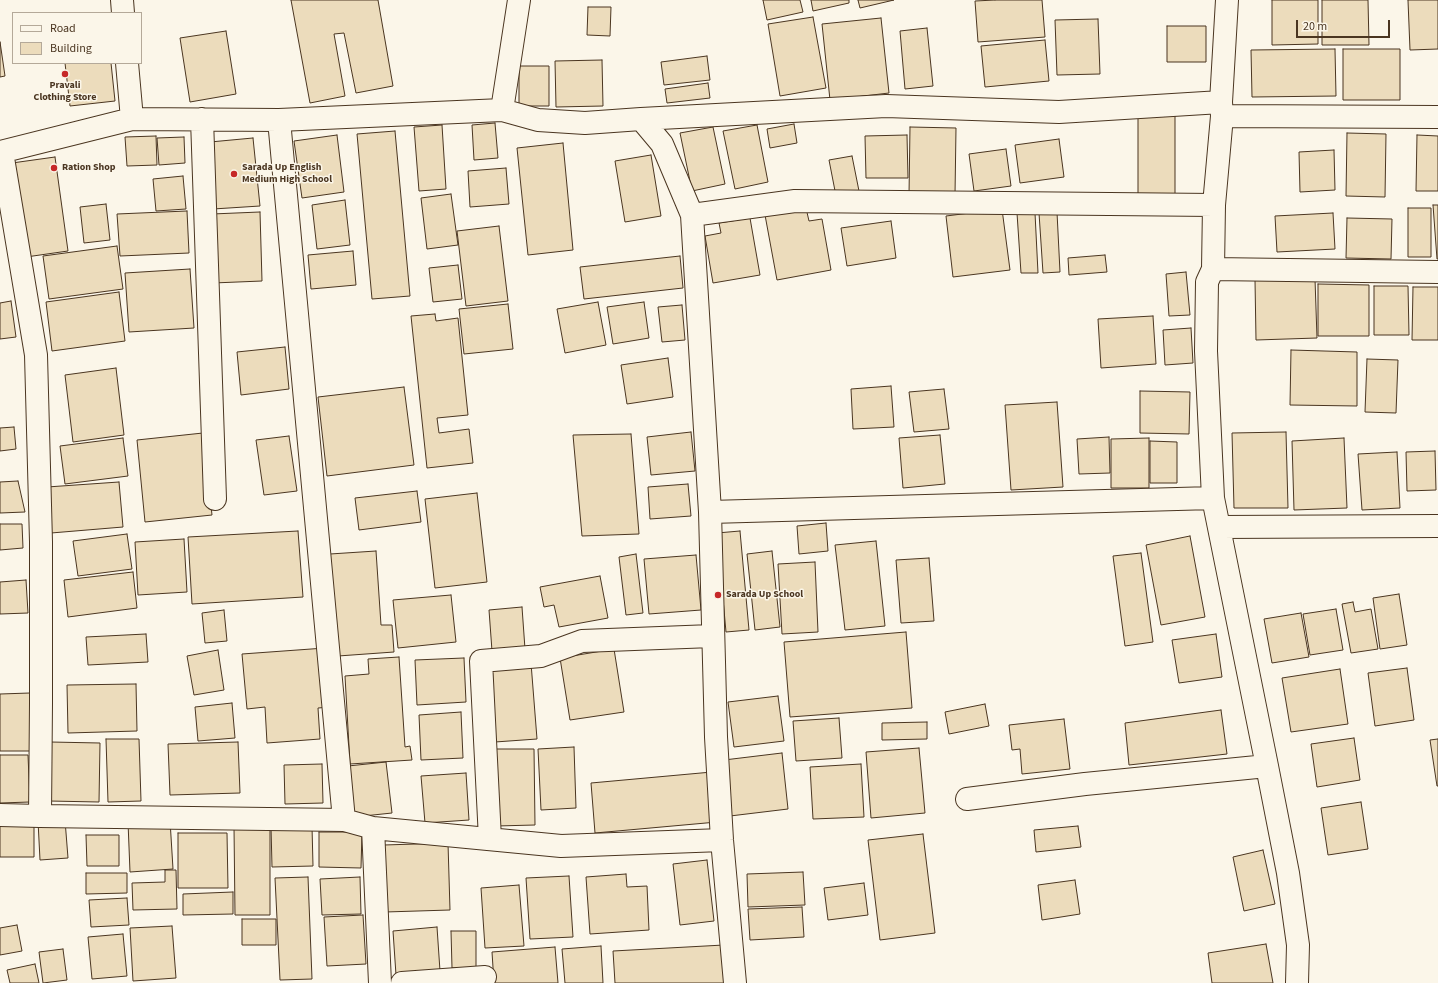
<!DOCTYPE html>
<html>
<head>
<meta charset="utf-8">
<style>
	body { margin:0 }
	#map { position:relative; width:1438px; height:983px; overflow:hidden; background:#fbf6e9; font-family:"Source Sans 3",sans-serif }
	canvas { display:block }
	.legend { position:absolute; left:12px; top:12px; width:130px; height:52px; box-sizing:border-box; background:#fbf6e9; border:1px solid #b4a999; margin:0; padding:5px 7px; list-style:none; font-size:12px; color:#4a3520 }
	.legend li { display:flex; align-items:center; gap:8px; height:20px }
	.legend b { width:20px; border:1px solid #b4a999 }
	.scale { position:absolute; left:1296px; top:20px; width:94px; height:18px; box-sizing:border-box; border:2px solid #4a3520; border-top:0; padding-left:5px; font-size:12px; line-height:14px; white-space:nowrap; color:#4a3520; -webkit-text-stroke:3px #fbf6e9; paint-order:stroke }
</style>
</head>
<body>
<div id="map">
<canvas width="1438" height="983"></canvas>
<ul class="legend">
<li><b style="height:5px;background:#fbf6e9"></b>Road</li>
<li><b style="height:11px;background:#ecdcbc"></b>Building</li>
</ul>
<div class="scale">20 m</div>
</div>
<script>
const context = document.querySelector('canvas').getContext('2d');
context.lineJoin = 'round';
function paint(path, color) { context.fillStyle = color; context.fill(path, 'evenodd'); }
const poly = rows => new Path2D(rows.map(r => 'M' + r).join(''));
function stroke(path, color, width, dash) { context.strokeStyle = color; context.lineWidth = width; context.lineCap = dash ? 'butt' : 'round'; context.setLineDash(dash || []); context.stroke(path); }
function drawText(font, color, halo, rows, align = 'center') {
  context.font = font + ' "Source Sans 3",sans-serif'; context.lineWidth = 3; context.setLineDash([]); context.textBaseline = 'middle'; context.strokeStyle = halo; context.fillStyle = color; for (const [text, x, y, turn = 0] of rows) {
    context.save(); context.translate(x, y); context.rotate((+turn || 0) * Math.PI / 180); context.textAlign = isNaN(turn) ? turn : align; if (halo) context.strokeText(text, 0, 0); context.fillText(text, 0, 0); context.restore();
  }
}
const building = poly([
	[291,0,378,0,393,86,356,93,344,33,334,34,345,96,310,103,291,0],
	[763,0,800,0,803,12,767,20,763,0],
	[811,0,849,0,849,3,813,11,811,0],
	[858,0,894,0,860,8,858,0],
	[995,0,1042,0,1045,37,978,42,975,1,995,0],
	[1272,0,1318,0,1318,44,1272,45,1272,0],
	[1322,0,1368,0,1369,45,1322,45,1322,0],
	[1408,0,1438,0,1438,49,1410,50,1408,0],
	[588,7,611,7,610,36,587,35,588,7],
	[813,17,826,88,780,96,768,24,813,17],
	[881,18,889,93,830,100,822,24,881,18],
	[1098,19,1100,74,1057,75,1055,20,1098,19],
	[1167,26,1206,26,1206,62,1167,62,1167,26],
	[927,28,933,86,905,89,900,31,927,28],
	[226,31,236,94,190,102,180,38,226,31],
	[1045,40,1049,81,985,87,981,46,1045,40],
	[0,42,5,76,0,77,0,42],
	[1335,49,1336,96,1252,97,1251,50,1335,49],
	[1343,49,1400,49,1400,100,1343,100,1343,49],
	[707,56,710,80,664,85,661,62,707,56],
	[602,60,603,106,556,107,555,61,602,60],
	[65,63,111,63,115,101,70,106,65,63],
	[519,66,549,66,549,106,519,106,519,66],
	[708,83,710,98,667,103,665,89,708,83],
	[1138,112,1175,113,1175,196,1138,196,1138,112],
	[495,123,498,158,474,160,472,125,495,123],
	[794,124,797,143,770,148,767,129,794,124],
	[442,125,446,189,419,191,414,127,442,125],
	[757,125,768,182,735,189,723,131,757,125],
	[713,127,725,184,692,191,680,133,713,127],
	[910,127,956,128,955,195,909,195,910,127],
	[395,131,410,296,372,299,357,134,395,131],
	[1347,133,1386,134,1385,197,1346,196,1347,133],
	[337,135,344,192,302,198,294,141,337,135],
	[907,135,908,178,866,178,865,136,907,135],
	[1417,135,1438,136,1438,191,1416,191,1417,135],
	[156,136,157,165,127,166,125,137,156,136],
	[184,137,185,163,159,165,157,138,184,137],
	[253,138,260,206,213,209,210,142,253,138],
	[1059,139,1064,177,1020,183,1015,145,1059,139],
	[563,143,573,250,528,255,517,148,563,143],
	[1006,149,1011,186,974,191,969,154,1006,149],
	[1334,150,1335,190,1300,192,1299,152,1334,150],
	[651,155,661,216,625,222,615,161,651,155],
	[852,156,859,191,836,196,829,160,852,156],
	[55,157,68,251,26,257,12,163,55,157],
	[506,168,509,204,470,207,468,171,506,168],
	[183,176,186,209,156,211,153,179,183,176],
	[451,194,458,245,427,249,421,198,451,194],
	[345,200,350,245,317,249,312,205,345,200],
	[106,204,110,240,84,243,80,207,106,204],
	[1433,205,1438,205,1438,259,1437,259,1433,205],
	[806,208,809,221,822,219,831,270,777,280,765,215,806,208],
	[1408,208,1431,208,1431,257,1408,257,1408,208],
	[1002,209,1010,270,953,277,946,216,1002,209],
	[187,211,189,253,120,256,117,214,187,211],
	[260,212,262,281,213,283,212,214,260,212],
	[1057,212,1060,272,1043,273,1039,213,1057,212],
	[1017,213,1035,213,1038,273,1021,273,1017,213],
	[1333,213,1335,249,1277,252,1275,216,1333,213],
	[750,218,760,275,713,283,705,236,721,233,719,223,750,218],
	[1347,218,1392,219,1391,259,1346,258,1347,218],
	[891,221,896,258,847,266,841,228,891,221],
	[499,226,508,301,466,306,457,231,499,226],
	[117,246,123,289,49,299,43,256,117,246],
	[353,251,356,285,311,289,308,255,353,251],
	[1105,255,1107,272,1069,275,1068,258,1105,255],
	[680,256,683,288,584,299,580,267,680,256],
	[458,265,462,299,433,302,429,268,458,265],
	[190,269,194,328,129,332,125,273,190,269],
	[1186,272,1190,315,1169,316,1166,274,1186,272],
	[1315,279,1317,338,1256,340,1255,280,1315,279],
	[1318,284,1369,285,1369,336,1318,336,1318,284],
	[1374,286,1408,286,1409,335,1374,335,1374,286],
	[1413,287,1438,287,1438,340,1412,340,1413,287],
	[119,292,125,341,52,351,46,302,119,292],
	[11,301,16,337,0,339,0,303,11,301],
	[598,302,606,345,565,353,557,309,598,302],
	[644,302,649,338,613,344,607,307,644,302],
	[508,304,513,349,464,354,459,309,508,304],
	[682,305,685,340,662,342,658,307,682,305],
	[435,314,436,321,458,318,468,415,437,418,439,433,469,429,473,463,427,468,411,316,435,314],
	[1153,316,1156,364,1101,368,1098,319,1153,316],
	[1191,328,1193,363,1165,365,1163,330,1191,328],
	[285,347,289,389,241,395,237,352,285,347],
	[1291,350,1357,352,1357,406,1290,405,1291,350],
	[668,358,673,397,627,404,621,365,668,358],
	[1367,359,1398,360,1396,413,1365,412,1367,359],
	[116,368,124,435,73,442,65,375,116,368],
	[891,386,894,427,853,429,851,389,891,386],
	[404,387,414,465,327,476,318,397,404,387],
	[944,389,949,429,914,432,909,392,944,389],
	[1140,391,1190,392,1189,434,1140,433,1140,391],
	[1057,402,1063,487,1011,490,1005,405,1057,402],
	[14,427,16,449,0,451,0,428,14,427],
	[691,432,695,471,651,475,647,437,691,432],
	[1286,432,1288,508,1234,508,1232,433,1286,432],
	[203,433,212,515,145,522,137,440,203,433],
	[631,434,639,534,582,536,573,435,631,434],
	[940,435,945,484,903,488,899,438,940,435],
	[289,436,297,491,264,495,256,440,289,436],
	[1109,437,1110,473,1079,474,1077,439,1109,437],
	[123,438,128,476,65,484,60,446,123,438],
	[1149,438,1149,488,1111,488,1111,439,1149,438],
	[1344,438,1347,508,1294,510,1292,441,1344,438],
	[1150,441,1177,442,1177,483,1150,483,1150,441],
	[1435,451,1436,490,1407,491,1406,452,1435,451],
	[1397,452,1400,508,1362,510,1358,454,1397,452],
	[18,481,25,512,0,513,0,482,18,481],
	[119,482,123,527,51,533,47,487,119,482],
	[688,484,691,516,650,519,648,487,688,484],
	[417,491,421,522,359,530,355,498,417,491],
	[477,493,487,582,435,588,425,499,477,493],
	[826,523,828,551,799,554,797,526,826,523],
	[0,524,22,524,23,548,0,550,0,524],
	[298,531,303,597,192,604,188,537,298,531],
	[740,531,749,630,726,632,717,533,740,531],
	[127,534,132,569,78,576,73,541,127,534],
	[1190,536,1205,617,1161,625,1146,545,1190,536],
	[184,539,187,592,138,595,135,542,184,539],
	[876,541,885,626,845,630,835,545,876,541],
	[376,551,381,625,392,625,394,652,338,656,330,554,376,551],
	[772,551,780,627,755,630,747,554,772,551],
	[1141,553,1153,642,1125,646,1113,556,1141,553],
	[636,554,643,613,626,615,619,557,636,554],
	[696,555,701,610,649,614,644,559,696,555],
	[929,558,934,621,901,623,896,560,929,558],
	[815,562,818,632,782,634,778,564,815,562],
	[133,572,137,608,68,617,64,580,133,572],
	[600,576,608,618,559,627,554,605,544,607,540,587,600,576],
	[26,580,28,613,0,614,0,582,26,580],
	[1399,594,1407,645,1380,649,1373,598,1399,594],
	[451,595,456,642,398,648,393,600,451,595],
	[1353,602,1355,612,1371,609,1378,649,1351,653,1342,604,1353,602],
	[522,607,525,649,492,651,489,610,522,607],
	[1336,609,1343,650,1310,655,1303,614,1336,609],
	[224,610,227,641,205,643,202,613,224,610],
	[1301,613,1309,657,1272,663,1264,619,1301,613],
	[906,632,912,708,790,717,784,642,906,632],
	[146,634,148,662,88,665,86,637,146,634],
	[1216,634,1222,677,1179,683,1172,640,1216,634],
	[325,648,330,707,318,708,320,739,267,743,265,707,247,709,242,654,325,648],
	[614,649,624,712,570,720,560,658,614,649],
	[218,650,224,690,194,695,187,656,218,650],
	[399,657,405,747,410,746,412,760,350,764,345,676,369,674,368,659,399,657],
	[464,658,466,702,417,705,415,660,464,658],
	[531,663,537,739,495,742,491,666,531,663],
	[1407,668,1414,720,1375,726,1368,673,1407,668],
	[1340,669,1348,724,1291,732,1282,678,1340,669],
	[136,684,137,731,68,733,67,685,136,684],
	[30,693,31,751,0,751,0,694,30,693],
	[778,696,784,741,734,747,728,702,778,696],
	[232,703,235,738,198,741,195,707,232,703],
	[985,704,989,726,949,734,945,712,985,704],
	[1221,710,1227,754,1129,765,1125,723,1221,710],
	[461,712,463,758,421,760,419,715,461,712],
	[839,718,842,758,796,761,793,721,839,718],
	[1064,719,1070,769,1022,774,1020,749,1012,750,1009,725,1064,719],
	[927,722,927,739,882,740,882,723,927,722],
	[1354,738,1360,780,1317,787,1311,744,1354,738],
	[106,739,139,739,141,801,108,802,106,739],
	[1438,739,1438,786,1437,786,1430,740,1438,739],
	[50,742,100,743,99,802,49,801,50,742],
	[238,742,240,793,170,795,168,744,238,742],
	[574,747,576,808,541,810,538,749,574,747],
	[919,748,925,813,871,818,866,752,919,748],
	[494,749,534,749,535,825,496,826,494,749],
	[782,753,788,809,730,816,724,760,782,753],
	[0,755,28,755,30,802,0,803,0,755],
	[386,762,392,813,354,817,348,766,386,762],
	[322,764,323,803,285,804,284,765,322,764],
	[861,764,864,817,813,819,810,767,861,764],
	[712,772,717,822,595,833,591,783,712,772],
	[466,773,469,820,425,823,421,776,466,773],
	[1361,802,1368,849,1328,855,1321,808,1361,802],
	[65,820,68,858,40,860,38,821,65,820],
	[170,820,173,869,130,872,128,822,170,820],
	[0,823,34,823,34,857,0,857,0,823],
	[234,826,270,826,270,915,235,915,234,826],
	[312,826,313,866,272,867,271,827,312,826],
	[1078,826,1081,847,1036,852,1034,830,1078,826],
	[319,832,362,832,361,868,319,867,319,832],
	[178,833,227,833,228,888,178,888,178,833],
	[923,834,935,933,880,940,868,840,923,834],
	[86,835,119,835,119,866,87,866,86,835],
	[448,843,450,910,385,912,384,845,448,843],
	[1263,850,1275,904,1244,911,1233,857,1263,850],
	[707,860,714,921,680,925,673,864,707,860],
	[165,870,176,870,177,909,133,910,132,883,165,882,165,870],
	[803,872,805,905,748,907,747,874,803,872],
	[86,873,127,873,127,893,86,894,86,873],
	[626,874,627,887,647,886,649,930,590,934,586,877,626,874],
	[569,876,573,937,530,939,526,878,569,876],
	[308,877,312,979,280,980,275,878,308,877],
	[360,877,361,914,322,915,320,879,360,877],
	[1075,880,1080,914,1042,920,1038,885,1075,880],
	[864,883,868,915,828,920,824,888,864,883],
	[519,885,524,946,485,948,481,888,519,885],
	[233,892,233,914,183,915,183,894,233,892],
	[127,898,129,925,91,927,89,900,127,898],
	[802,907,804,937,750,940,748,909,802,907],
	[363,915,366,964,327,966,324,917,363,915],
	[242,919,276,919,276,945,242,945,242,919],
	[17,925,22,951,0,955,0,928,17,925],
	[172,926,176,978,133,981,130,928,172,926],
	[437,927,440,971,396,975,393,931,437,927],
	[451,931,476,931,476,968,452,968,451,931],
	[123,934,127,976,92,979,88,937,123,934],
	[1266,944,1273,983,1212,983,1208,953,1266,944],
	[724,945,726,983,615,983,613,951,724,945],
	[601,946,603,983,565,983,562,949,601,946],
	[555,947,558,983,494,983,492,952,555,947],
	[63,949,67,980,43,983,39,952,63,949],
	[35,964,39,983,10,983,7,970,35,964]
]);
paint(building, '#ecdcbc');
stroke(building, '#4a3520', 1);
const minor = poly([
	[122,0,123,13],
	[127,63,132,119],
	[502,110,538,120,585,123,641,119,662,144,692,215,710,512,716,737,722,840,735,983],
	[1222,116,1438,117],
	[202,119,215,499],
	[641,119,886,106,1059,112,1221,102],
	[279,120,344,820,373,828,380,983],
	[0,152,132,119,279,120,502,110,519,0],
	[2,152,36,355,41,542,41,703,40,816],
	[692,215,795,201,1214,205],
	[1213,269,1438,272],
	[1213,498,1206,351,1207,282,1213,269,1214,205,1222,116,1221,102,1227,0],
	[710,512,1213,498,1267,766,1288,873,1298,945,1297,983],
	[1219,527,1438,526],
	[967,799,1085,784,1267,766],
	[0,815,40,816,344,820],
	[373,828,561,846,722,840],
	[490,839,481,661,541,656,582,641,712,636],
	[402,983,485,977]
]);
stroke(minor, '#4a3520', 24);
stroke(minor, '#fbf6e9', 22);
for (const [x, y, r, color] of [
	[65,74,4,"#c62828"],
	[54,168,4,"#c62828"],
	[234,174,4,"#c62828"],
	[718,595,4,"#c62828"]
]) { const dot = new Path2D(); dot.arc(x, y, r, 0, 2 * Math.PI); context.fillStyle = color; context.fill(dot); stroke(dot, '#fbf6e9', 1.5); }
drawText('bold 10px', '#4a3520', '#fbf6e9', [
	["Pravali",65,86,"center"],
	["Clothing Store",65,98,"center"],
	["Ration Shop",62,168],
	["Sarada Up English",242,168],
	["Medium High School",242,180],
	["Sarada Up School",726,595]
], 'left');
</script>
</body>
</html>
